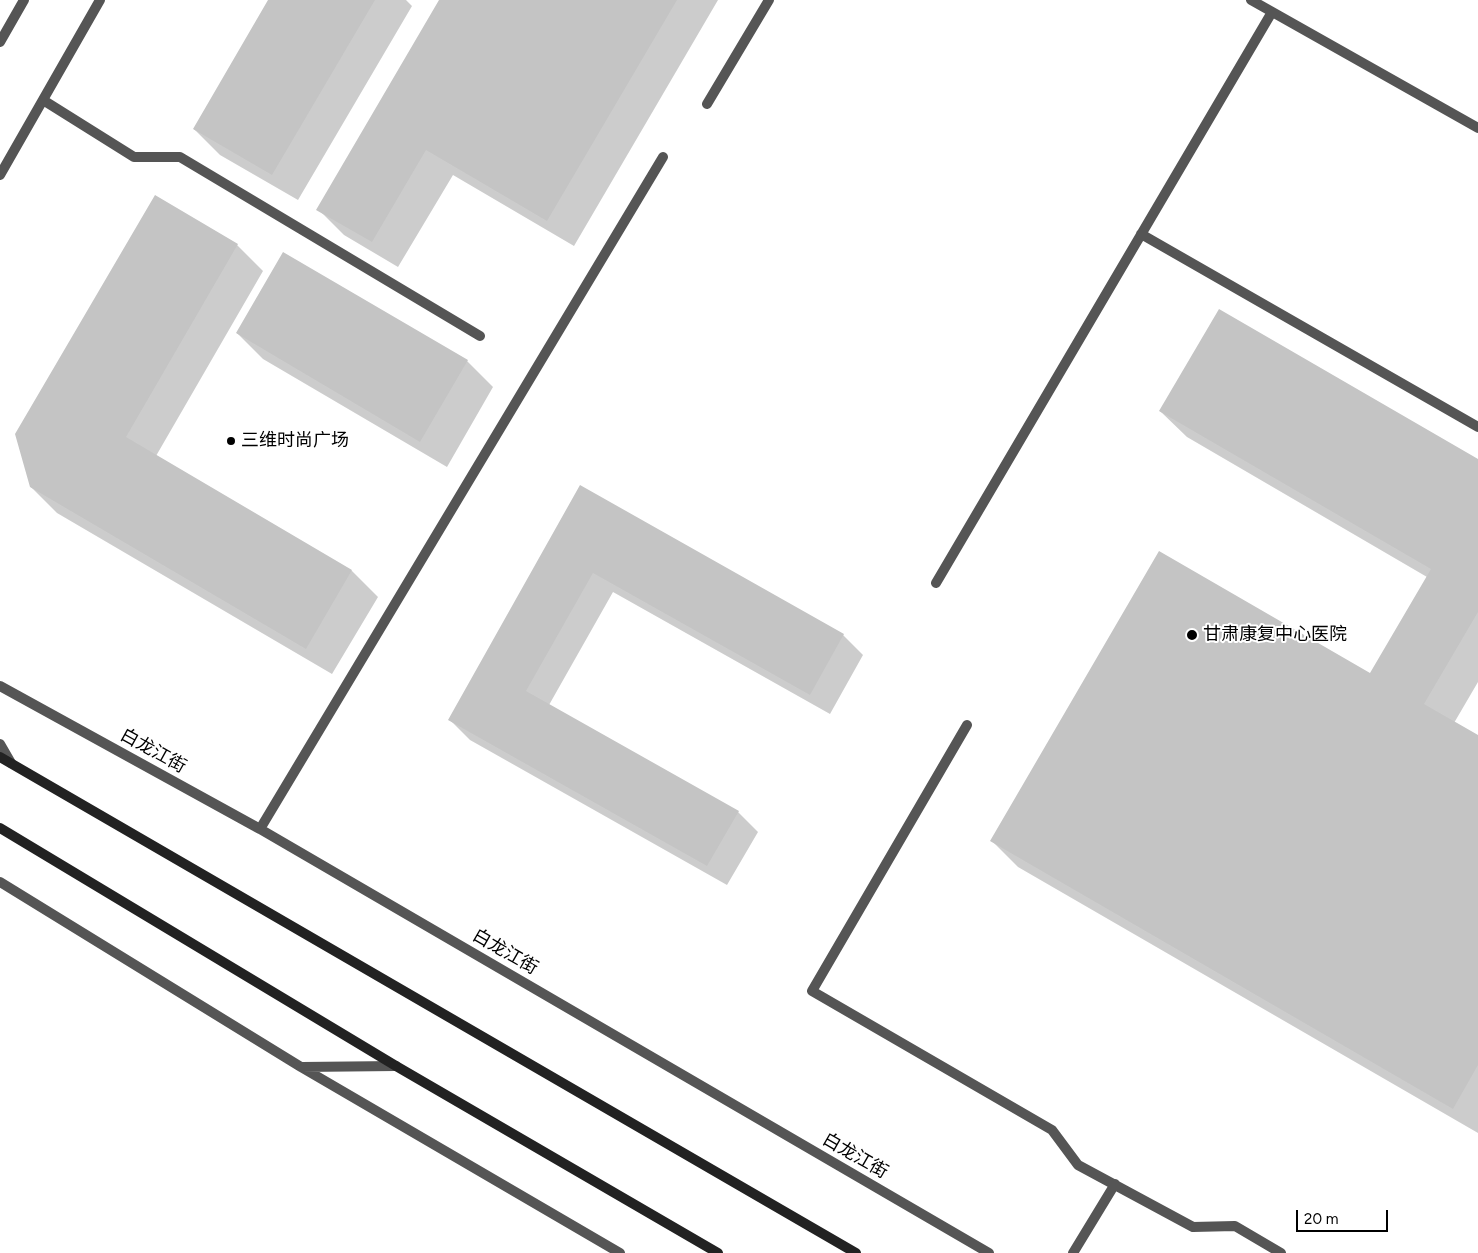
<!DOCTYPE html>
<html>
<head>
<meta charset="utf-8">
<style>
	body { margin:0 }
	#map { position:relative; width:1478px; height:1253px; overflow:hidden; background:#fff; font-family:Figtree,sans-serif }
	canvas { display:block }
	.scale { position:absolute; left:1296px; top:1210px; width:92px; height:22px; box-sizing:border-box; border:2px solid #000; border-top:0; padding-left:6px; font-size:15px; line-height:18px; white-space:nowrap; color:#000; -webkit-text-stroke:4px #fff; paint-order:stroke }
</style>
</head>
<body>
<div id="map">
<canvas width="1478" height="1253"></canvas>
<div class="scale">20 m</div>
</div>
<script>
const context = document.querySelector('canvas').getContext('2d');
context.lineJoin = 'round';
function paint(path, color) { context.fillStyle = color; context.fill(path, 'evenodd'); }
const poly = rows => new Path2D(rows.map(r => 'M' + r).join(''));
function stroke(path, color, width, dash) { context.strokeStyle = color; context.lineWidth = width; context.lineCap = dash ? 'butt' : 'round'; context.setLineDash(dash || []); context.stroke(path); }
function drawText(font, color, halo, rows, align = 'center') {
  context.font = font + ' Figtree,"Noto Sans SC",sans-serif'; context.lineWidth = 4; context.setLineDash([]); context.textBaseline = 'middle'; context.strokeStyle = halo; context.fillStyle = color; for (const [text, x, y, turn = 0] of rows) {
    context.save(); context.translate(x, y); context.rotate((+turn || 0) * Math.PI / 180); context.textAlign = isNaN(turn) ? turn : align; if (halo) context.strokeText(text, 0, 0); context.fillText(text, 0, 0); context.restore();
  }
}
paint(poly([
	[270,0,406,0,412,6,298,200,220,155,194,129],
	[440,0,718,0,574,246,453,175,398,267,344,235,318,209],
	[155,197,237,245,263,271,156,456,352,571,378,597,332,674,57,513,31,487],
	[284,254,467,361,493,387,447,467,263,359,237,333],
	[1160,411,1478,461,1478,682,1454,723,1478,737,1478,1133,1018,867,992,841,1371,675,1427,577,1187,437],
	[581,487,843,635,863,655,830,714,613,592,549,705,738,812,758,832,727,885,470,740,450,720]
]), '#0003');
paint(poly([
	[268,0,375,0,272,175,193,129],
	[439,0,677,0,547,221,426,150,372,242,316,210],
	[155,195,238,244,126,437,352,570,306,649,30,487,15,434],
	[283,252,468,360,420,442,236,333],
	[1219,309,1478,459,1478,612,1424,704,1478,735,1478,1065,1453,1109,990,841,1159,551,1370,673,1431,569,1159,411],
	[580,485,844,634,810,695,593,573,526,691,739,811,707,866,448,720]
]), '#c4c4c4');
stroke(poly([
	[1251,0,1478,128],
	[43,100,134,157,180,157,480,336],
	[707,104,769,0],
	[0,175,100,0],
	[1141,234,1478,427],
	[936,583,1272,12],
	[0,686,260,829,989,1253],
	[967,725,812,991,1052,1130,1078,1165,1193,1227,1235,1226,1281,1253],
	[260,829,663,157],
	[1073,1253,1115,1184]
]), '#555', 10);
stroke(poly([
	[0,744,11,763],
	[0,882,301,1067,620,1253],
	[302,1067,396,1066]
]), '#555', 10);
stroke(poly([
	[0,42,24,0]
]), '#555', 10);
stroke(poly([
	[0,757,856,1253],
	[0,828,396,1066,718,1253]
]), '#222', 10);
for (const [x, y, r, color] of [
	[231,441,5,"#000"],
	[1192,635,6,"#000"]
]) { const dot = new Path2D(); dot.arc(x, y, r, 0, 2 * Math.PI); context.fillStyle = color; context.fill(dot); stroke(dot, '#fff', 2); }
drawText('18px', '#000', '#fff', [
	["三维时尚广场",241,441],
	["甘肃康复中心医院",1203,635]
], 'left');
drawText('18px', '#000', '#fff', [
	["白龙江街",153,751,29],
	["白龙江街",505,952,30],
	["白龙江街",855,1156,30]
]);
</script>
</body>
</html>
